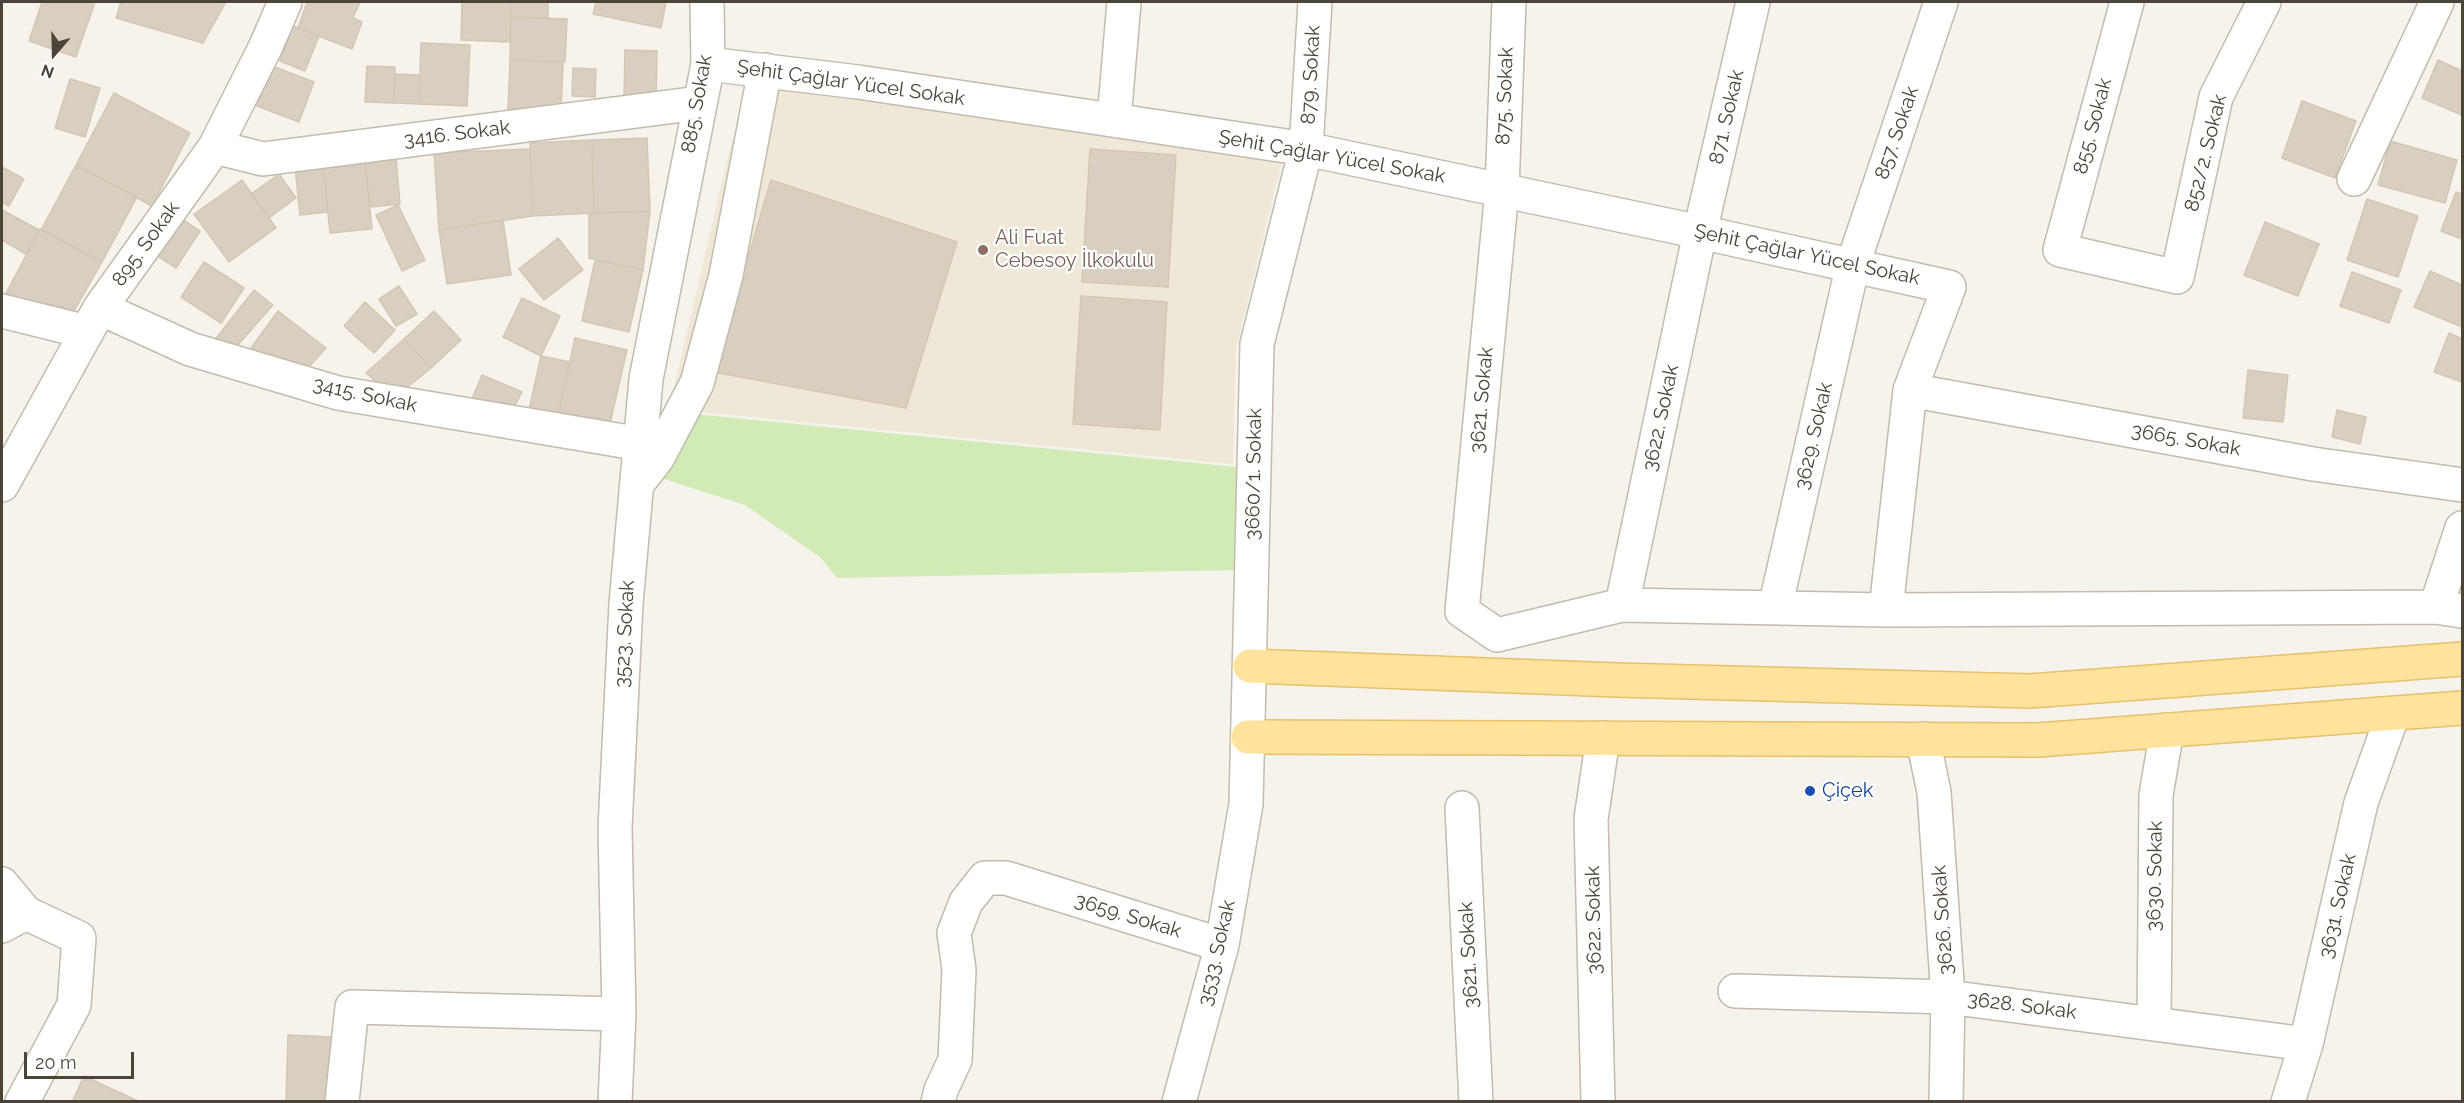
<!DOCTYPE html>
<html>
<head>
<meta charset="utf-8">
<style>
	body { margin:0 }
	#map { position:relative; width:2464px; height:1103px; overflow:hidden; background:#f6f3ec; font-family:Raleway,sans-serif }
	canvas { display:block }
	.frame { position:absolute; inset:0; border:3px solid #4b4439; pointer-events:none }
	.north { position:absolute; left:24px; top:24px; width:60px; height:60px; -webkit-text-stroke:4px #fff; paint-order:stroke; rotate:200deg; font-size:16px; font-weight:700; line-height:24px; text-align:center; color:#4b4439 }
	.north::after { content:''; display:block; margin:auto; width:21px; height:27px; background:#4b4439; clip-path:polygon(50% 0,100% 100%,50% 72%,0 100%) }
	.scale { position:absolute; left:24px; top:1052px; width:110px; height:27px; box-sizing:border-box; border:3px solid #4b4439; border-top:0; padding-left:8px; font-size:18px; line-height:21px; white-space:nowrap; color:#4b4439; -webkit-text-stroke:4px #fff; paint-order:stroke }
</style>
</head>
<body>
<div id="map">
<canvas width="2464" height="1103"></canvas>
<div class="frame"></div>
<div class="north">N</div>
<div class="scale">20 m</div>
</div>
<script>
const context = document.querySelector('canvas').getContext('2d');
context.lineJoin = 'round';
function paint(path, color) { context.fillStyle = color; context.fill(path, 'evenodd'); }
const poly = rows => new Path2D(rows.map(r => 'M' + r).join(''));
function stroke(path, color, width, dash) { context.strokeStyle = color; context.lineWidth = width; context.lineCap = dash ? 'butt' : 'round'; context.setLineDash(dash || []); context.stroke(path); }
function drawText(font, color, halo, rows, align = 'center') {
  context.font = font + ' Raleway,sans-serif'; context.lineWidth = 4.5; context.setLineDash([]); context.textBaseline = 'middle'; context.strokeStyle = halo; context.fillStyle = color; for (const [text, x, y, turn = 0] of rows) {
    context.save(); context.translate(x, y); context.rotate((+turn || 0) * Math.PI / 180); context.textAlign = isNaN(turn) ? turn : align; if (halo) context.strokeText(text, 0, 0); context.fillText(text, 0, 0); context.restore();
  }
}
paint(poly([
	[754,75,1284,153,1236,348,1233,464,669,409,729,152]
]), '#efe8d6');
paint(poly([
	[673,412,1237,467,1234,570,837,578,821,558,745,505,658,477]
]), '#d2eab5');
const building = poly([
	[42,2,95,2,76,57,29,41,42,2],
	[121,2,226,2,203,43,116,18,121,2],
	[307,2,360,2,353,18,362,22,352,49,298,28,307,2],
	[462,2,511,2,510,42,461,40,462,2],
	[511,2,548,2,548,18,511,17,511,2],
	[596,2,666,2,661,28,593,14,596,2],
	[511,17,567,19,565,62,510,60,511,17],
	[293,26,319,36,305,71,280,61,293,26],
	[421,43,470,45,467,106,419,104,421,43],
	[625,50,657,51,656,97,624,96,625,50],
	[510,60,563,62,561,112,508,110,510,60],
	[2438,60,2462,71,2462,115,2422,98,2438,60],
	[272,66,314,82,299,122,257,106,272,66],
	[367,66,395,67,394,103,365,102,367,66],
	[573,68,596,69,595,97,572,96,573,68],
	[395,74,420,75,419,104,394,103,395,74],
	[70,79,100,88,85,137,55,128,70,79],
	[114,93,190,133,152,206,76,165,114,93],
	[2302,101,2356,121,2335,178,2282,158,2302,101],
	[647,138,650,211,594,213,592,140,647,138],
	[592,140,594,213,533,216,530,143,592,140],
	[2390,141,2457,160,2445,203,2378,185,2390,141],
	[530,149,533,216,439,230,434,153,530,149],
	[1090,149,1176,155,1168,287,1082,282,1090,149],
	[396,158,400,204,370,207,365,161,396,158],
	[365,161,372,229,330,233,323,165,365,161],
	[76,165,137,197,102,262,41,230,76,165],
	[323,165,328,212,300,215,295,168,323,165],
	[2,167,24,179,9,206,2,202,2,167],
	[279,174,296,198,269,218,251,194,279,174],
	[242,180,276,228,229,262,194,214,242,180],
	[771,180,957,242,906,408,714,372,771,180],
	[2456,192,2462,194,2462,239,2441,231,2456,192],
	[2367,199,2418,216,2398,277,2347,260,2367,199],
	[398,205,425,260,402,271,376,215,398,205],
	[2,210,39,230,26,254,2,240,2,210],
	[650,211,643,270,589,258,589,214,650,211],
	[180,218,200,231,176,268,156,255,180,218],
	[503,220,511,275,447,284,439,230,503,220],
	[2265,222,2319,244,2298,296,2244,275,2265,222],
	[40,229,102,262,67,323,4,297,40,229],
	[558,238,583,270,544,300,519,269,558,238],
	[595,260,643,270,629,332,582,321,595,260],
	[204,262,244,288,221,323,181,297,204,262],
	[2430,271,2462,285,2462,327,2414,307,2430,271],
	[2352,272,2401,290,2389,323,2340,306,2352,272],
	[399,286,417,314,396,326,379,299,399,286],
	[254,290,273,305,229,355,210,346,254,290],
	[1081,296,1167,302,1160,430,1073,424,1081,296],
	[522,298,560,316,541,356,503,337,522,298],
	[365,302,395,330,374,353,344,326,365,302],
	[278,311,326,348,298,379,251,348,278,311],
	[434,311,461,340,431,368,404,339,434,311],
	[2449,333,2462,339,2462,382,2434,372,2449,333],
	[575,338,627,350,608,432,557,421,575,338],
	[404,339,431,368,394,398,366,373,404,339],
	[541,356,570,362,557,421,528,414,541,356],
	[2248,370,2288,375,2283,422,2243,418,2248,370],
	[482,375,522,392,509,417,468,408,482,375],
	[2337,410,2366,417,2360,444,2332,437,2337,410],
	[288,1035,333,1037,331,1102,286,1102,288,1035],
	[84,1076,140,1102,72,1102,84,1076]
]);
paint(building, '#d8cfc1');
stroke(building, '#d3c7b4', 1.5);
const minor = poly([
	[1509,2,1502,190,1462,611,1497,635,1622,605,1886,610,2436,607,2462,611],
	[2127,2,2060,250,2177,277,2216,97,2264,2],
	[708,64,858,82,1306,149,1700,232,1949,287,1910,390,1886,610],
	[1114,120,1124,2],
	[215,147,263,159,699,103],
	[2354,179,2437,2],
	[100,308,190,349,338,393,641,444],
	[2,311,87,332],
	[1910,390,2313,464,2462,485],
	[638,483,658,457,697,383,726,275,765,70],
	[2,485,100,308,215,147,266,46,285,2],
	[1622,605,1700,232,1753,2],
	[2436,607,2462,528],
	[1775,608,1853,264,1941,2],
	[1923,739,1934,792,1948,997,1946,1102],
	[1462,808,1476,1102],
	[2,884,26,913,79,938,74,1005,22,1102],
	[2,926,26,913],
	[1735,991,1948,997,2306,1044],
	[2154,1023,2156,795,2167,730],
	[342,1102,352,1007,619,1014],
	[615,1102,619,1014,615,828,626,604,646,379,708,64,707,2],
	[938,1102,941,1090,955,1060,959,970,954,933,966,902,985,878,1006,878,1222,945],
	[1179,1102,1222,945,1246,804,1257,344,1306,149,1315,2],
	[1598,1102,1591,819,1603,738],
	[2288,1102,2306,1044,2361,803,2393,714]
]);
const primary = poly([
	[1250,666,1617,680,2030,691,2462,659],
	[1248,737,2038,740,2462,708]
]);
stroke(minor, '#c2bbae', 36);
stroke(primary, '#e6c16a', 36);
stroke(minor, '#fff', 33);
stroke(primary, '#ffe39c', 33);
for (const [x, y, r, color] of [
	[983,250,6,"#8d6e63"],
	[1810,791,6,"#1a4fb4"]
]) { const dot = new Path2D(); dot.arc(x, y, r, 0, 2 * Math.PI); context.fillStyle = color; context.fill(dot); stroke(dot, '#fff', 2); }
drawText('20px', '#4b4439', '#fff', [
	["879. Sokak",1311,75,-87],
	["Şehit Çağlar Yücel Sokak",851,83,8],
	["875. Sokak",1505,96,-88],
	["885. Sokak",697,104,-80],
	["871. Sokak",1727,117,-77],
	["855. Sokak",2093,126,-75],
	["857. Sokak",1897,133,-71],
	["3416. Sokak",457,134,-7],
	["852/2. Sokak",2206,153,-76],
	["Şehit Çağlar Yücel Sokak",1332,157,10],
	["895. Sokak",146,244,-54],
	["Şehit Çağlar Yücel Sokak",1807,255,12],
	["3415. Sokak",365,395,12],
	["3621. Sokak",1482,400,-85],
	["3622. Sokak",1661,418,-78],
	["3629. Sokak",1814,436,-77],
	["3665. Sokak",2186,440,10],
	["3660/1. Sokak",1254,474,-89],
	["3523. Sokak",625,634,-87],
	["3630. Sokak",2155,876,-89],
	["3631. Sokak",2338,906,-77],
	["3659. Sokak",1128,916,17],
	["3622. Sokak",1594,920,-91],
	["3626. Sokak",1943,920,-94],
	["3533. Sokak",1217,953,-77],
	["3621. Sokak",1469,955,-93],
	["3628. Sokak",2022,1006,7]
]);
drawText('20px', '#785e54', '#fff', [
	["Ali Fuat",995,238],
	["Cebesoy İlkokulu",995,261]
], 'left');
drawText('20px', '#164399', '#fff', [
	["Çiçek",1822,791]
], 'left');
</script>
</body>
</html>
